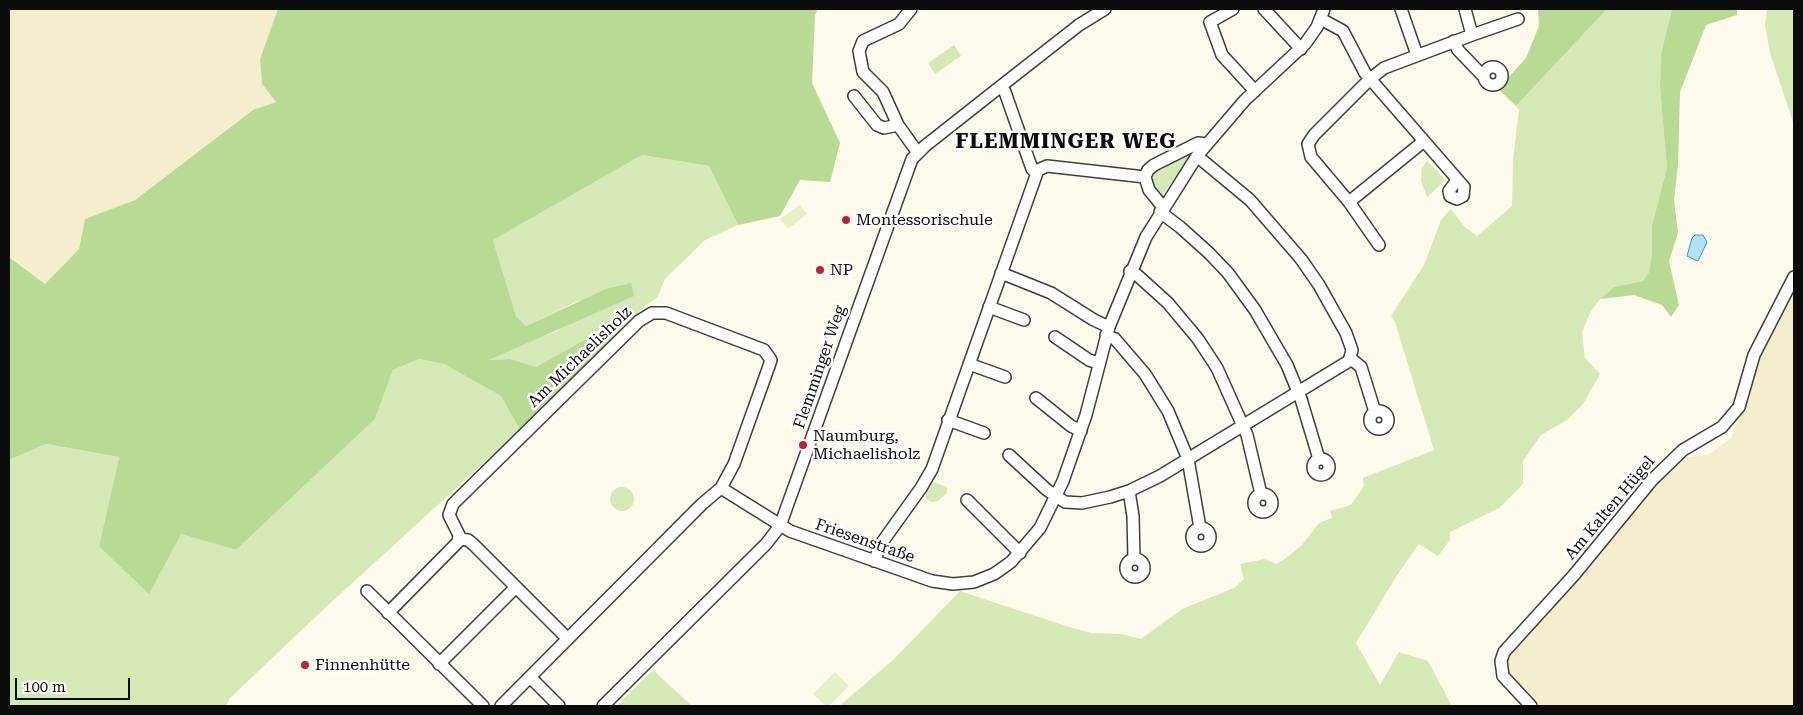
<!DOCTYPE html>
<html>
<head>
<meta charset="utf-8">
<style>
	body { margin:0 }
	#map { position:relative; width:1803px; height:715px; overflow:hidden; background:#fffaeb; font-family:"Roboto Serif",serif }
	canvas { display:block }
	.frame { position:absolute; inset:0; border:10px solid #0c0c0c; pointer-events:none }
	.scale { position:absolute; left:15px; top:678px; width:115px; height:22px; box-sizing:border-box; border:2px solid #0c0c0c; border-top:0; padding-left:6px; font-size:15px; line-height:18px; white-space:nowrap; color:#0c0c0c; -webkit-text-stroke:4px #fff; paint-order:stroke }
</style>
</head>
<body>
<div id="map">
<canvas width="1803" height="715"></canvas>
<div class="frame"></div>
<div class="scale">100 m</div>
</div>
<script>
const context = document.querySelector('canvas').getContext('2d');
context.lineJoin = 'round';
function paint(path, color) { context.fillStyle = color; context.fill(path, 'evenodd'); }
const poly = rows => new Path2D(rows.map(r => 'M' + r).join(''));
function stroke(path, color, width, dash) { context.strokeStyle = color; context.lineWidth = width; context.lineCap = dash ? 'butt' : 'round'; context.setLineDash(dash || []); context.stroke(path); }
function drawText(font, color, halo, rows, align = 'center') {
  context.font = font + ' "Roboto Serif",serif'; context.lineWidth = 5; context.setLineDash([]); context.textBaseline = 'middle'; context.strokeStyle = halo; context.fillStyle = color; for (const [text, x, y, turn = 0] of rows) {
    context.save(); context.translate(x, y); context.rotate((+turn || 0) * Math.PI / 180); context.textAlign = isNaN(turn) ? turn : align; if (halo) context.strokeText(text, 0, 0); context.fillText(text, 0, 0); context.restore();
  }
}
paint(poly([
	[9,9,278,9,260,59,262,84,276,102,253,110,135,200,85,219,79,249,45,284,9,256],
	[1794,286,1794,706,1537,706,1505,672,1506,656,1678,458,1708,455,1731,438,1748,397,1759,359]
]), '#f5eecc');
paint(poly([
	[1607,9,1672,9,1661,54,1660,87,1667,168,1652,225,1652,254,1649,272,1643,281,1614,287,1600,299,1590,313,1582,332,1585,358,1600,374,1583,404,1567,420,1541,435,1523,461,1523,484,1499,508,1450,532,1450,540,1438,556,1419,544,1399,572,1356,643,1380,685,1399,652,1428,661,1452,706,839,706,893,660,960,591,1069,627,1091,633,1121,634,1141,639,1182,609,1234,588,1244,579,1240,564,1265,559,1276,564,1285,559,1302,545,1319,523,1332,518,1330,511,1351,505,1364,486,1363,478,1434,450,1395,322,1391,316,1424,265,1441,220,1451,209,1465,227,1477,236,1512,206,1513,160,1519,110,1516,106],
	[1767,9,1794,9,1794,125,1770,53,1765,26],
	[954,45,961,56,935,74,928,63],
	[1195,149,1159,200,1149,183,1150,172],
	[642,155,709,166,738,225,705,240,665,279,657,298,646,305,616,336,608,328,536,367,510,359,488,360,525,342,558,331,580,300,526,326,516,316,493,240],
	[1427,161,1446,180,1427,197,1421,181,1422,168],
	[419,359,444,364,501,396,520,430,326,607,230,698,226,706,9,706,9,460,45,444,119,457,99,546,181,534,236,550,375,419,393,370],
	[933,482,947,487,947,493,938,501,931,502,926,499,926,493],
	'610 499a12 12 0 1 1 24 0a12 12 0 1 1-24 0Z',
	[653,670,692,706,616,706]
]), '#d4e9b5');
paint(poly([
	[278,9,818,9,815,15,812,83,840,143,830,182,800,180,780,216,738,225,709,166,642,155,493,240,516,316,526,326,606,289,631,283,634,296,489,360,510,359,536,367,608,327,616,336,520,430,501,396,444,364,419,359,393,370,375,419,236,550,181,534,149,594,99,546,119,457,46,444,9,460,9,257,45,284,79,249,85,219,135,200,253,110,276,102,262,84,260,59],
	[1538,9,1607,9,1516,106,1498,89,1526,58,1539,26],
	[1672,9,1737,9,1737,15,1706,25,1680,92,1678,165,1674,200,1678,233,1669,261,1679,305,1671,317,1662,305,1634,295,1600,299,1614,287,1643,281,1649,272,1652,254,1652,225,1667,168,1660,87,1661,54]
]), '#b9da94');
paint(poly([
	[800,205,807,214,788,229,780,219],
	[835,672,849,686,829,706,826,706,813,694]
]), '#e5f0c7');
const water = poly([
	[1695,235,1703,235,1707,242,1698,261,1687,256,1692,238,1695,235]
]);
paint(water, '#b0e1f7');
stroke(water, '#369dce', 1);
const minor = poly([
	[911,9,899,24,863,41,859,51,863,72,883,92,898,125,918,153],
	[1233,9,1210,22,1222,55,1255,91],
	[1264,9,1301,49],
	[1401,9,1417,55],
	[1321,19,1343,31,1365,73,1464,187,1463,196,1457,199,1450,196,1449,191,1457,180],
	[1472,35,1518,19],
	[1454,41,1458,50,1483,76],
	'1484 76a9 9 0 1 1 18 0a9 9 0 1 1-18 0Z',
	[1001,86,1005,92,1032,169,1036,172],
	[854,96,877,125,884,128,898,125],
	[1145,177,1148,170,1154,165,1198,143,1207,144],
	[1145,177,1149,190,1163,207],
	[1349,202,1424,141],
	[1160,212,1180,227,1209,253,1228,273,1255,310,1287,365,1301,399,1319,459],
	[1379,245,1349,202,1311,157,1308,144,1314,135,1370,79,1384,68,1472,35,1465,9],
	[1130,271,1137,275,1168,303,1198,339,1217,368,1247,435,1261,494],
	[1001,273,1051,293,1094,320,1109,327],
	[989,307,1024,320],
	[1106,335,1115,339,1145,374,1168,411,1188,459,1200,528],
	[1055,337,1089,360,1098,363],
	[1350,358,1361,367,1375,412],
	[969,364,1005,377],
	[1036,398,1071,426,1081,431],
	'1370 420a9 9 0 1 1 18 0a9 9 0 1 1-18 0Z',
	[948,420,984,433],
	[1009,455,1047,490,1065,502,1082,503,1110,497,1129,491,1160,476,1349,361,1352,350,1346,333,1319,285,1301,259,1250,200,1197,156],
	'1313 467a8 8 0 1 1 16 0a8 8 0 1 1-16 0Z',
	[721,488,790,531,932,581,953,584,974,582,994,574,1011,562,1040,528,1063,481,1086,415,1109,327,1146,237,1197,156,1245,100,1305,44,1317,27,1324,9],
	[1129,491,1133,516,1134,559],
	'1254 503a9 9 0 1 1 18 0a9 9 0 1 1-18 0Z',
	[967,500,1020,553],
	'1192 537a9 9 0 1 1 18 0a9 9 0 1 1-18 0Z',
	[460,539,468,540,474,545,568,639],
	'1126 568a9 9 0 1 1 18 0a9 9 0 1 1-18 0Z',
	[874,561,883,541,921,488,932,469,1038,170,1047,166,1145,177],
	[367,591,483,706],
	[388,613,458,542,459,535,449,515,453,504,639,321,652,313,666,313,764,350,771,360,769,366,734,464,721,488,702,504,501,706],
	[439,664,516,587],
	[530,677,559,706],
	[603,706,766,544,780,526,912,159,925,146,996,90,1079,25,1105,9],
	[1531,706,1503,676,1501,661,1504,652,1574,575,1652,480,1683,450,1722,427,1739,407,1754,355,1794,277]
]);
stroke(minor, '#3f3f3f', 14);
stroke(minor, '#fff', 11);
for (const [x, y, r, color] of [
	[846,220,5,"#bd2336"],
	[820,270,5,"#bd2336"],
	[803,445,5,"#bd2336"],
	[305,665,5,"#bd2336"]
]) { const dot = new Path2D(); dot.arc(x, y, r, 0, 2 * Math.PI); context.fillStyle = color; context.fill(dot); stroke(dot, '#fff', 2); }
drawText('16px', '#0c0c0c', '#fff', [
	["Montessorischule",856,220],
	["NP",830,270],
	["Naumburg,",813,436],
	["Michaelisholz",813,454],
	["Finnenhütte",315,665]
], 'left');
drawText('16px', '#0c0c0c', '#fff', [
	["Am Michaelisholz",580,357,-44],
	["Flemminger Weg",820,367,-71],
	["Am Kalten Hügel",1610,508,-50],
	["Friesenstraße",865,541,19]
]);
context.letterSpacing = '1px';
drawText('bold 21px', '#0c0c0c', '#fff', [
	["FLEMMINGER WEG",1066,142]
]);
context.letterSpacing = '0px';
</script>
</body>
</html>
